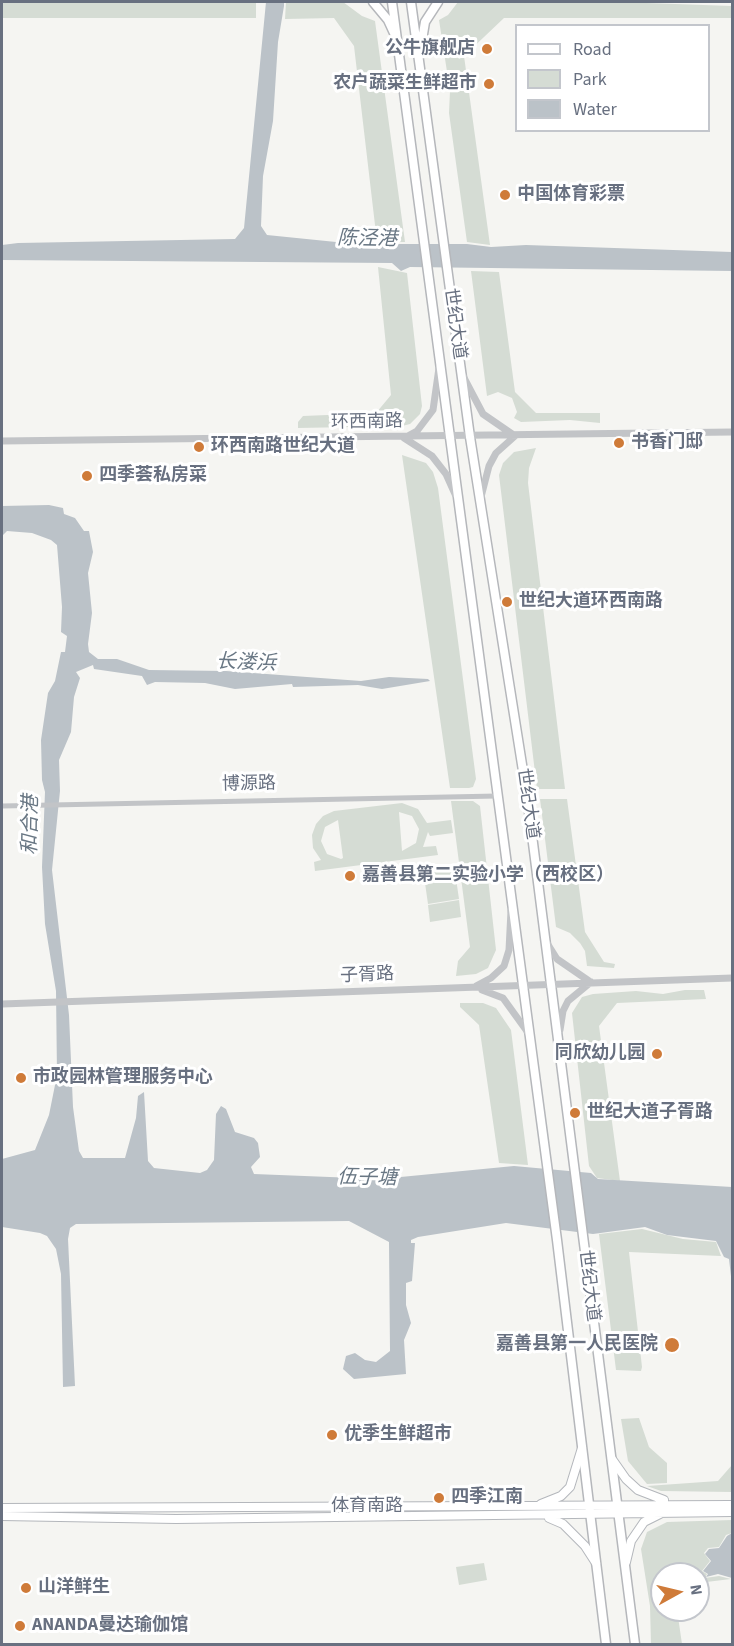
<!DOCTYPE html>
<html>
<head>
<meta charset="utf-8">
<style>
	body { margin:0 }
	#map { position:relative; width:734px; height:1646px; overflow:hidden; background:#f5f5f2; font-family:"Source Sans 3",sans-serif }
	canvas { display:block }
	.frame { position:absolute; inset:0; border:3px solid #687080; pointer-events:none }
	.legend { position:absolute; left:515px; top:24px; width:195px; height:108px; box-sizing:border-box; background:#fff; border:2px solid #c3c6cc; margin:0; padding:8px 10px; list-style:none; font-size:18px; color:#687080 }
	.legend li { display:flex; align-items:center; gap:12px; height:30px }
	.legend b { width:30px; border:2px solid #c3c6cc }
	.north { position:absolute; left:650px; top:1562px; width:60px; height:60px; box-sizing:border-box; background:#fff; border:2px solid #c3c6cc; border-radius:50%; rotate:82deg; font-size:16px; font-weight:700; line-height:24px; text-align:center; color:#687080 }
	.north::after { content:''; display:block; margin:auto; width:21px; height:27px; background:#cf7b39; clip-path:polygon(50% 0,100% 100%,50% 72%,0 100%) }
</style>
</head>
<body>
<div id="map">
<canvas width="734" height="1646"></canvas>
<div class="frame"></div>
<ul class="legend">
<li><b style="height:8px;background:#fff"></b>Road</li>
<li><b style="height:16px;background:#d5dcd4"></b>Park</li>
<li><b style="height:16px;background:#bbc2c8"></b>Water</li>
</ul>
<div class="north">N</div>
</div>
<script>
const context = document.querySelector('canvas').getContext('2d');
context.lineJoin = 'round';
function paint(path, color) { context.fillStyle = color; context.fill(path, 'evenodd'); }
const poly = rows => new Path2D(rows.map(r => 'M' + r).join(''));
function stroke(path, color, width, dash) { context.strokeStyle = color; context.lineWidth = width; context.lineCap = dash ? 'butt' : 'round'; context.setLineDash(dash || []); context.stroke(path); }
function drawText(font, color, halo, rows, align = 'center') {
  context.font = font + ' "Source Sans 3","Noto Sans SC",sans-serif'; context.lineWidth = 6; context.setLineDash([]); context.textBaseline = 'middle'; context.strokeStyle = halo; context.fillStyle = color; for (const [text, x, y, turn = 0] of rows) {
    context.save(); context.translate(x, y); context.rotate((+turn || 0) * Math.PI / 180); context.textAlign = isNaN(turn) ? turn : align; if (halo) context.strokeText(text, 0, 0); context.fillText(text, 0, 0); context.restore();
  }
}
paint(poly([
	[2,2,256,2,256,18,2,18],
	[286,2,343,2,362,16,375,21,405,242,377,242,354,46,334,18,285,19],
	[458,2,618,2,732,6,732,18,504,18,464,56,490,245,467,242,449,113,450,91,439,20,448,15],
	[378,267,407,273,422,406,420,414,410,424,402,426,298,428,298,422,303,416,376,413,391,395],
	[471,271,499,272,515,392,536,413,600,413,600,423,570,420,521,422,514,418,517,412,512,398,498,392,487,396],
	[536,448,529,468,528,483,565,789,537,789,499,475,503,463,514,452],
	[402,455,426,463,433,472,438,488,476,779,473,787,469,788,450,788],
	[540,799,567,799,585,932,604,962,615,964,614,968,587,966,585,951,580,943,570,933,556,927],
	[451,801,473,801,480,806,496,950,488,968,476,974,456,976,458,961,470,947],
	[402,803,418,809,427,823,451,820,453,833,430,836,428,832,423,847,436,846,438,855,315,871,314,862,321,860,313,848,312,835,316,824,323,816,334,811],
	[399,812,412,816,419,829,416,843,402,851],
	[338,820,343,858,341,859,327,854,321,841,325,827],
	[454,865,459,899,428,904,423,869],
	[459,900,461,917,430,922,428,905],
	[685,990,704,990,706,999,617,1003,599,1026,620,1181,597,1178,589,1166,572,1013,582,997,593,994,636,991,663,994],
	[460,1003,483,1003,496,1008,511,1030,528,1165,499,1163,479,1025,460,1007],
	[642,1229,683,1239,716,1242,721,1256,629,1252,642,1367,641,1371,616,1370,599,1234],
	[639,1418,649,1447,667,1463,667,1483,647,1484,628,1461,621,1419],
	[732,1465,732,1492,661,1491,647,1486,718,1481],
	[732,1520,732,1533,726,1535,719,1547,708,1548,704,1553,710,1561,702,1571,707,1574,705,1578,719,1576,731,1579,698,1583,698,1574,662,1574,662,1610,677,1610,682,1644,651,1644,650,1606,641,1549,647,1532,667,1522],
	[484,1563,487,1580,459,1585,456,1567]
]), '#d5dcd4');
paint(poly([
	[266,2,284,2,284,6,278,42,273,121,263,176,261,226,267,235,336,242,375,242,376,244,467,244,491,247,526,245,732,252,732,271,410,267,401,271,392,263,2,260,2,245,18,243,235,239,244,228],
	[49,505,63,508,64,514,75,518,84,531,89,531,93,552,88,573,92,613,88,644,89,652,98,659,117,659,149,670,226,671,361,681,389,677,428,679,430,681,382,689,358,685,293,687,292,684,235,689,205,683,155,682,147,685,142,676,94,669,93,665,76,672,80,678,74,697,71,732,59,760,60,791,52,870,69,1015,73,1107,79,1151,83,1158,125,1158,136,1118,138,1096,144,1092,148,1161,154,1168,200,1173,207,1170,214,1160,216,1114,221,1106,226,1109,235,1132,254,1138,258,1143,260,1157,251,1167,254,1174,380,1179,514,1166,591,1173,598,1179,732,1187,732,1285,729,1259,724,1257,716,1241,667,1235,645,1227,593,1234,506,1223,418,1237,411,1240,411,1243,415,1243,412,1281,406,1283,406,1305,411,1323,404,1340,406,1374,354,1379,343,1369,346,1356,355,1353,365,1360,376,1362,390,1351,389,1242,349,1221,76,1224,70,1228,68,1239,75,1386,63,1387,61,1274,56,1249,47,1236,40,1233,2,1227,2,1159,35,1150,49,1115,57,1075,56,991,45,924,42,867,45,792,42,780,41,740,48,693,55,681,61,652,65,652,67,636,61,632,62,607,57,545,51,540,32,533,7,531,2,536,2,506],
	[732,1533,732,1578,718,1574,706,1577,708,1574,703,1571,711,1561,705,1554,709,1549,719,1548,727,1536]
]), '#bbc2c8');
const secondary = poly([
	[612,1459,626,1479,638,1490,664,1500],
	[541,1504,561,1496,570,1487,582,1448],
	[2,1508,732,1505],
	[2,1516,176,1519,732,1512],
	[549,1518,563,1524,585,1546,596,1563],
	[626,1562,631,1541,644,1522,660,1514]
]);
const primary = poly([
	[373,2,388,20,394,33],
	[392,2,557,1240,606,1644],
	[411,2,470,437,527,796,635,1644],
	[420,52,425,22,438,2]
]);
stroke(secondary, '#b4b7bc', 10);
stroke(primary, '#b5b7bb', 11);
stroke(poly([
	[2,806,497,796]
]), '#c2c4c7', 5);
stroke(poly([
	[463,376,483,414,515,436],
	[406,437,417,431,433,410,439,368],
	[404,438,432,456,446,474,455,494],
	[2,441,732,432],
	[481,497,489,466,496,453,515,436],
	[547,943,557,959,589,981],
	[476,986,491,978,504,966,509,950,511,911],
	[482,990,503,998,529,1034],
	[2,1004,732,978],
	[560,1030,563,1011,568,1001,591,982]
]), '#c2c4c7', 7);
stroke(secondary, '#fff', 8);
stroke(primary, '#fff', 8);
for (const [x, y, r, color] of [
	[487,49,6,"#cf7b39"],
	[489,84,6,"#cf7b39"],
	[505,195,6,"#cf7b39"],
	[619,443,6,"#cf7b39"],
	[199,447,6,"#cf7b39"],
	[87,476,6,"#cf7b39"],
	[507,602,6,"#cf7b39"],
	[350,876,6,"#cf7b39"],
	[657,1054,6,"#cf7b39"],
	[21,1078,6,"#cf7b39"],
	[575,1113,6,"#cf7b39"],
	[672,1345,8,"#cf7b39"],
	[332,1435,6,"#cf7b39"],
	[439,1498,6,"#cf7b39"],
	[26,1588,6,"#cf7b39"],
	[20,1626,6,"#cf7b39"]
]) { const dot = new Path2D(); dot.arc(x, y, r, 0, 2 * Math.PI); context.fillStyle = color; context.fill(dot); stroke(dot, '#fff', 2); }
drawText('bold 18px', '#687080', '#fff', [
	["公牛旗舰店",475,49,"right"],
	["农户蔬菜生鲜超市",477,84,"right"],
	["中国体育彩票",517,195],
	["书香门邸",631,443],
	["环西南路世纪大道",211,447],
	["四季荟私房菜",99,476],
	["世纪大道环西南路",519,602],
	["嘉善县第二实验小学（西校区）",362,876],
	["同欣幼儿园",645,1054,"right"],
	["市政园林管理服务中心",33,1078],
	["世纪大道子胥路",587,1113],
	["嘉善县第一人民医院",658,1345,"right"],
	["优季生鲜超市",344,1435],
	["四季江南",451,1498],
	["山洋鲜生",38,1588],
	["ANANDA曼达瑜伽馆",32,1626]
], 'left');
drawText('18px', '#687080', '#fff', [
	["世纪大道",454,324,82],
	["环西南路",367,423,-1],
	["博源路",249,785,-1],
	["世纪大道",527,804,82],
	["子胥路",367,976,-2],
	["世纪大道",588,1286,83],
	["体育南路",367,1507]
]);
drawText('italic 20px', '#697784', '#fff', [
	["陈泾港",367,240,1],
	["长溇浜",246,664,2],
	["和合港",32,825,-89],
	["伍子塘",367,1179,1]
]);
</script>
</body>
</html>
